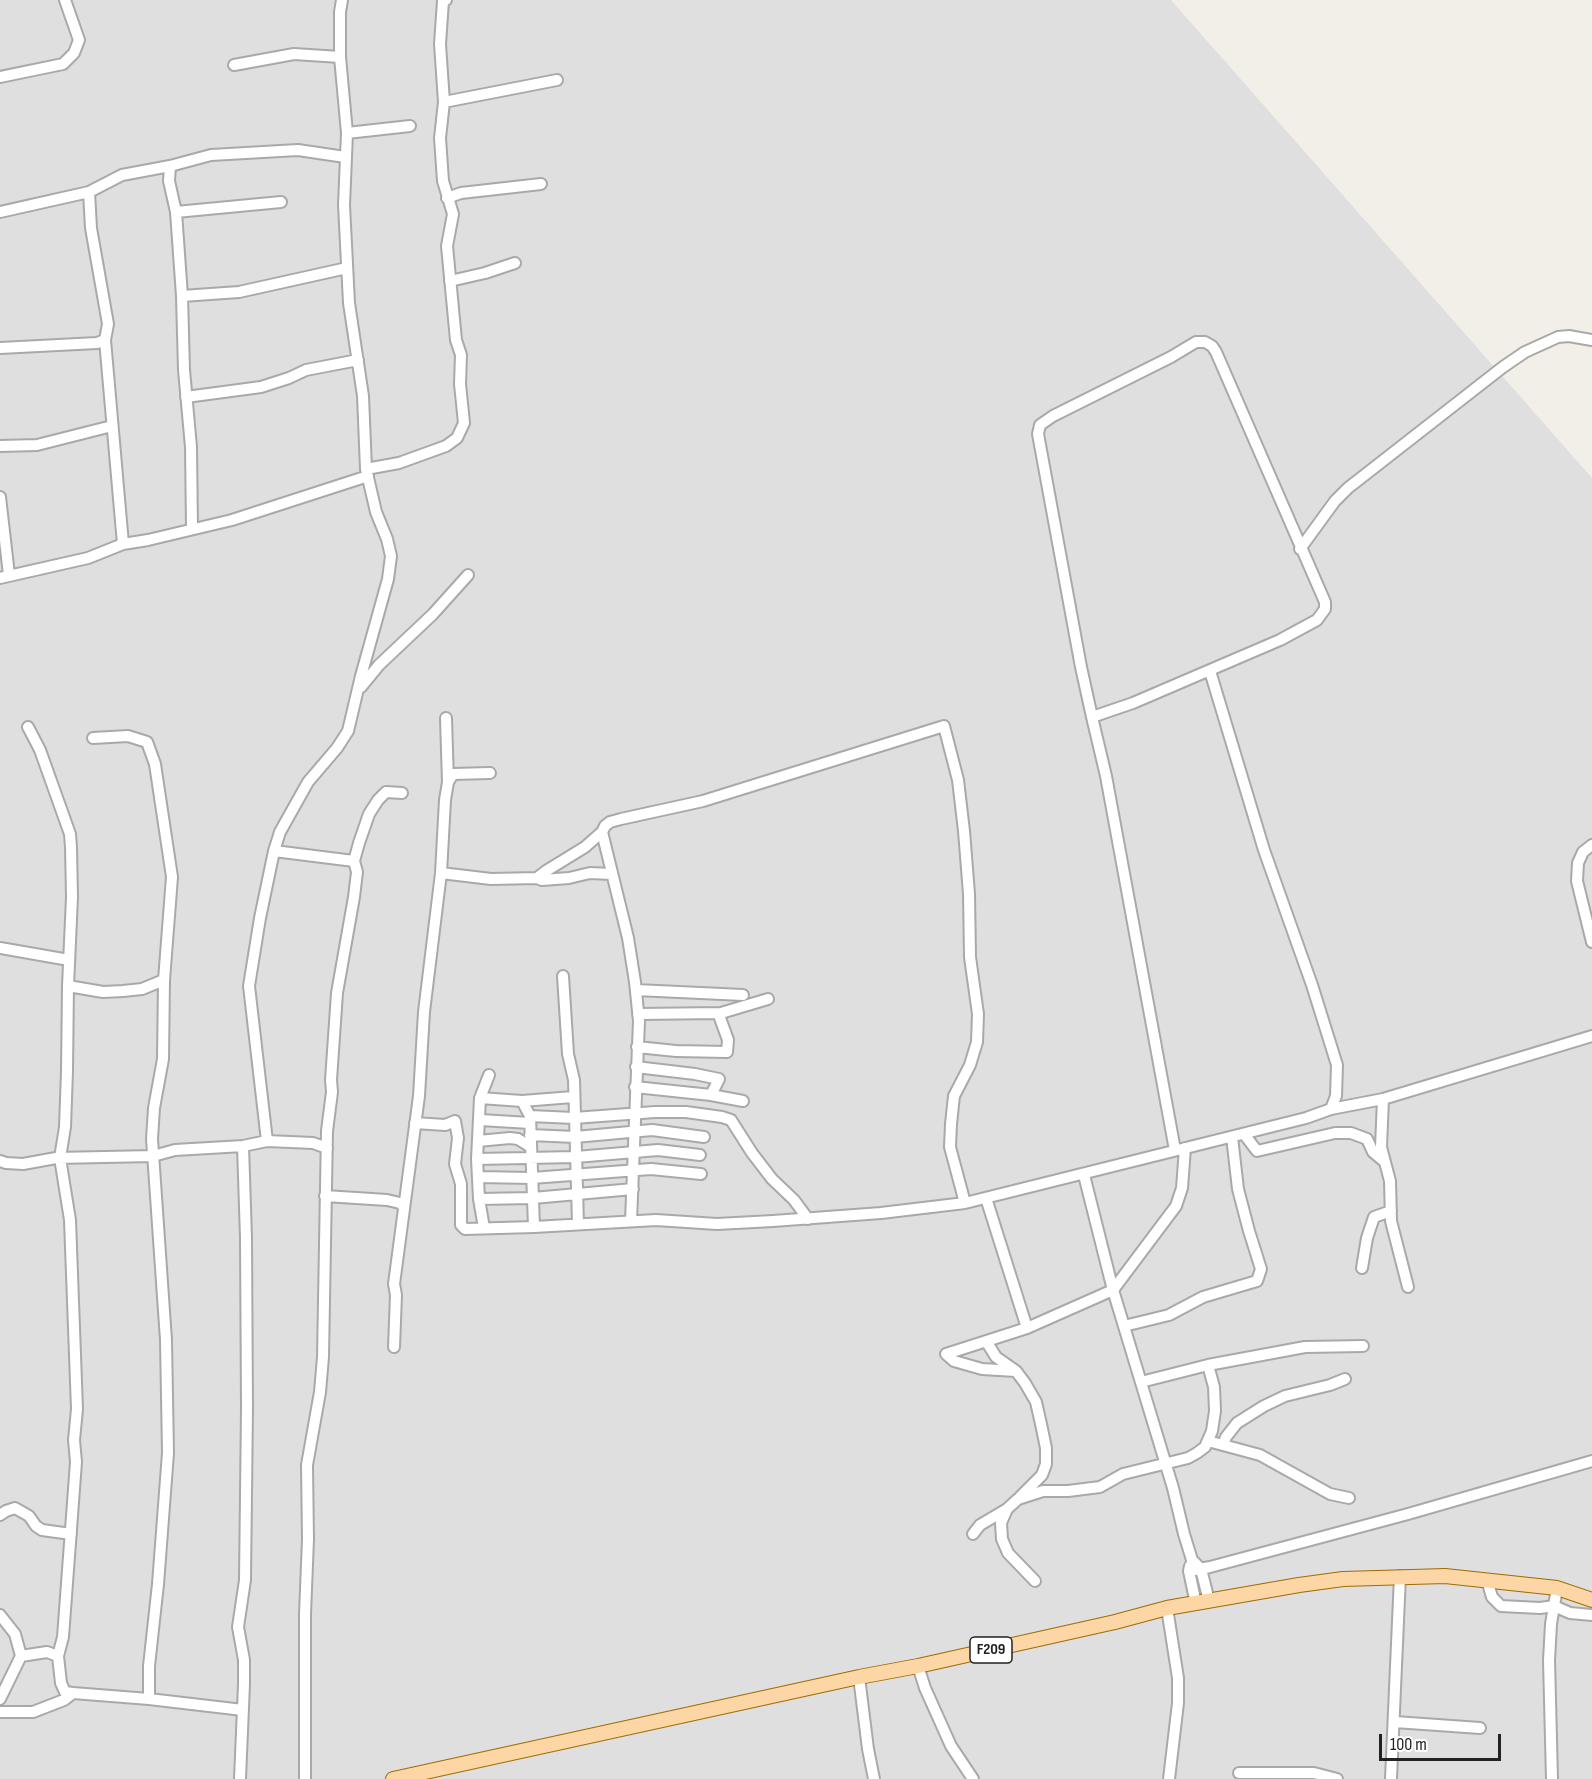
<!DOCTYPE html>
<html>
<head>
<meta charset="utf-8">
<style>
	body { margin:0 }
	#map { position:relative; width:1592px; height:1779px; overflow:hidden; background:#f2efe9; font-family:"Sofia Sans Condensed",sans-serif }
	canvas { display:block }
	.scale { position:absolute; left:1379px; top:1734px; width:122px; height:27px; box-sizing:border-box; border:3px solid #222; border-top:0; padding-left:8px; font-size:18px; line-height:21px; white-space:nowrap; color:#222; -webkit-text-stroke:4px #fff; paint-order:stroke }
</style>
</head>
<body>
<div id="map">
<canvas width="1592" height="1779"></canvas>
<div class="scale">100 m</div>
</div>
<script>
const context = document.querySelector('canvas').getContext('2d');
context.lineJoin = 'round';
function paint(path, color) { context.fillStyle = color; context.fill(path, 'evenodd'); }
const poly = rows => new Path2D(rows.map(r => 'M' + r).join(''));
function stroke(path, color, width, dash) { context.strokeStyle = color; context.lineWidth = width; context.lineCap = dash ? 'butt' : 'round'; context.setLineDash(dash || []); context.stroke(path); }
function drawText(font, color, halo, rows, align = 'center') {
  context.font = font + ' "Sofia Sans Condensed",sans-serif'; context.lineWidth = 4.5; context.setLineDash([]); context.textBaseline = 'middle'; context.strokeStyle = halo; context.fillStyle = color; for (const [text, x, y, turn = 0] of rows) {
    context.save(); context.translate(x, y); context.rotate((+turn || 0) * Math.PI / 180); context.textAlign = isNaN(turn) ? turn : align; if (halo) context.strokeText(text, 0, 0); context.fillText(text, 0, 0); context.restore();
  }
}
paint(poly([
	[0,0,1171,0,1592,478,1592,1779,0,1779]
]), '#e0dfdf');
const minor = poly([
	[234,65,294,54,340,57],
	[0,77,63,64,74,53,79,40,65,0],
	[444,102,557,80],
	[347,133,410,126],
	[170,166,169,181,176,212,182,296,184,370,191,447,192,528],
	[447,198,461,193,541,184],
	[0,212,89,192],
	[176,212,281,202],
	[450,281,485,273,515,263],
	[182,296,239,292,347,268],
	[105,340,123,544],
	[0,348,97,343,105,340,108,324,91,228,89,192,122,175,170,166,211,155,298,150,345,157],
	[186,397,261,387,289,378,306,370,358,360],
	[0,446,37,445,112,426],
	[366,469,399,463,446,446,457,438,464,423,460,384,461,355,456,340,447,246,453,214,443,181,440,138,444,102,440,44,443,1,446,0],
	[0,497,9,575],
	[1300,549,1335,501,1348,488,1503,367,1525,352,1558,337,1569,336,1592,340],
	[0,578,88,558,123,544,148,540,232,520,368,476],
	[1210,671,1264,850,1312,985,1337,1065,1336,1096,1331,1109],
	[361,687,379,665,433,614,468,575],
	[1092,717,1133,703,1280,640,1317,620,1325,609,1325,602,1216,352,1212,346,1205,342,1196,342,1171,357,1053,416,1040,425,1038,434,1081,667,1092,717,1106,776,1175,1150],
	[446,718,448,782],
	[28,727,40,750,70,834,71,847,72,897,68,986,67,1071,65,1127,60,1158,70,1220,77,1409,74,1440,76,1462,63,1637,58,1656,61,1683,65,1692,73,1693,149,1699,243,1710],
	[93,738,128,736,147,742,155,764,172,877,164,980,163,1059,154,1108,152,1139,166,1340,168,1453,158,1584,149,1666,149,1699],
	[1592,845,1583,852,1578,863,1577,881,1592,942],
	[274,851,354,861],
	[441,873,491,879,537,878,542,880,569,878,590,873,611,874],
	[537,878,546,871,585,847,602,832],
	[0,948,69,960],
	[563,976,568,1054,574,1080,578,1224],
	[68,986,103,992,123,991,142,989,164,980],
	[636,990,743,995],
	[638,1014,721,1013,768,999],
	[637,1047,676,1051,727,1052,728,1040,720,1018,721,1013],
	[636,1067,695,1074,719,1079,711,1095],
	[635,1087,711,1095,743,1101],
	[480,1098,522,1101,573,1097],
	[1383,1099,1381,1147,1390,1181,1391,1221,1408,1287],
	[522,1101,530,1116,534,1227],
	[530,1116,574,1118,655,1112,686,1112,722,1117,731,1120,752,1153,772,1179,794,1200,808,1219],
	[480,1120,530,1123],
	[415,1123,445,1125,455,1121,458,1138,455,1164,461,1184,461,1225,465,1229,534,1227,656,1220,717,1224,773,1221,881,1213,965,1203,1306,1118,1331,1109,1383,1099,1592,1036],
	[1244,1134,1257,1151,1335,1133,1351,1133,1367,1139,1373,1152,1385,1162],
	[530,1135,575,1137,652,1130,704,1137],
	[267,1141,249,986,260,918,274,851,280,832,308,782,337,748,348,731,361,676,388,579,391,556,387,539,376,512,366,469,363,396,349,303,344,205,347,133,340,57,340,12,342,0],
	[478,1141,510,1138,518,1139,531,1147],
	[477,1159,576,1157,658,1150,700,1155],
	[0,1161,6,1163,23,1164,56,1158,153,1156,175,1150,243,1146,267,1141,313,1143,327,1148],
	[1084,1175,1113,1290,1173,1488,1184,1534,1192,1560,1201,1569,1209,1601],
	[478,1177,532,1178,651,1169,701,1174],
	[325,1196,387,1200,400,1203,404,1207],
	[986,1198,1027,1328],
	[479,1199,533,1198,633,1189],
	[631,1221,639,1021,635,982,628,938,602,832,605,826,610,822,621,819,703,801,944,726,958,780,964,831,969,894,970,957,978,1014,977,1042,970,1065,954,1096,951,1124,950,1147,965,1203],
	[484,1228,479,1199,477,1159,480,1098,489,1075],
	[1362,1268,1367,1238,1374,1217,1391,1211],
	[1124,1326,1169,1315,1203,1297,1257,1281,1261,1269,1249,1231,1238,1189,1232,1137],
	[986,1341,996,1357,1016,1371,1025,1383,1036,1402,1041,1424,1046,1448,1046,1464,1042,1475,1020,1497],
	[394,1347,396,1295,394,1284,419,1096,424,1012,441,873,445,800,448,782,453,774,490,773],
	[1016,1371,982,1369,954,1361,946,1354,1027,1328,1113,1290,1176,1206,1182,1188,1185,1148],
	[1141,1382,1208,1365,1305,1347,1363,1346],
	[1208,1441,1260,1455,1330,1494,1349,1498],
	[1223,1445,1226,1437,1237,1423,1264,1406,1285,1396,1330,1385,1345,1379],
	[0,1515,6,1511,15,1508,29,1516,36,1526,42,1530,71,1534],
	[973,1534,980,1525,1007,1509],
	[1190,1566,1189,1571,1196,1604],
	[1189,1571,1210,1567,1408,1514,1592,1461],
	[1487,1580,1492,1597,1501,1606,1540,1608,1554,1606,1570,1613,1592,1615],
	[1035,1581,1008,1553,1002,1539,1001,1523,1007,1509,1018,1499,1043,1491,1068,1491,1100,1487,1123,1474,1188,1458,1197,1453,1205,1447,1212,1431,1215,1411,1214,1387,1208,1365],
	[1167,1608,1178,1678,1178,1703,1169,1779],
	[0,1615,15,1634,21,1656,0,1699],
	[21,1656,47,1652,58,1656],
	[918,1666,925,1688,951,1746,973,1779],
	[859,1677,868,1749,874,1779],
	[0,1712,33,1712,64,1700,73,1693],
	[1395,1722,1480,1728],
	[1239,1773,1314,1773,1337,1779],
	[240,1779,244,1684,244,1660,238,1627,245,1580,247,1408,246,1238,243,1146],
	[305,1779,305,1614,308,1539,307,1465,320,1392,323,1357,327,1131,332,1092,331,1080,337,993,354,897,357,872,354,861,359,843,369,814,378,800,386,792,402,793],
	[1391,1779,1400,1576],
	[1552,1779,1549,1660,1551,1624,1557,1588]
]);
const major = poly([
	[393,1779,859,1677,918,1666,1115,1622,1167,1608,1299,1585,1343,1579,1445,1576,1557,1588,1592,1600]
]);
stroke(minor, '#a9a9a9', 14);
stroke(major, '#a06b00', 16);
stroke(minor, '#fff', 10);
stroke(major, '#fcd6a4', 14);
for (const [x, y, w] of [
	[991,1650,42]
]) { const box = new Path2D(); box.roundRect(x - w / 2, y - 13, w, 26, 4.5); context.fillStyle = '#fff'; context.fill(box); stroke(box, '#222', 1.5); }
drawText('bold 16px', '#222', null, [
	["F209",991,1650]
]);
</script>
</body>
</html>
